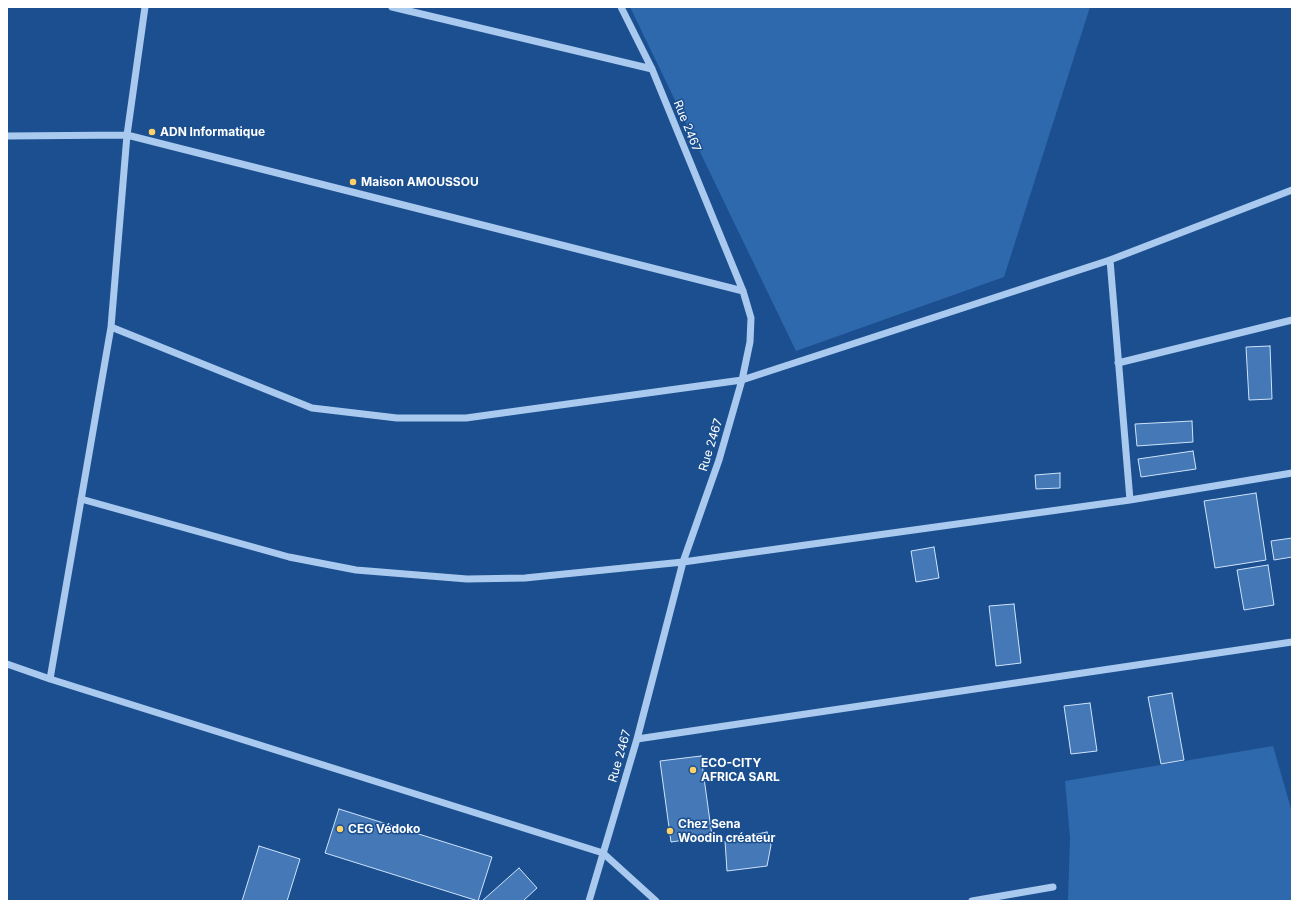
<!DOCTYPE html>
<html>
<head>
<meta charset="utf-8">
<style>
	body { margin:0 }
	#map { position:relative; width:1299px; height:908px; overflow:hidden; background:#1b4f8f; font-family:Inter,sans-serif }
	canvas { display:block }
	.frame { position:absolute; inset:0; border:8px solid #fff; pointer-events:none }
</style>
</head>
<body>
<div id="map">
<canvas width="1299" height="908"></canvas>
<div class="frame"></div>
</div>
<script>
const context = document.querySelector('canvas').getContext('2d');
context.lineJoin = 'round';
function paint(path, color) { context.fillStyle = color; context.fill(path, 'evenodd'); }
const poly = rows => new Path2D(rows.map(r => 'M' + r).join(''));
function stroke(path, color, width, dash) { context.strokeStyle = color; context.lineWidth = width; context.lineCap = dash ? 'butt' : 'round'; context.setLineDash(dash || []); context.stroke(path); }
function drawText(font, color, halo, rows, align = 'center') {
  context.font = font + ' Inter,sans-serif'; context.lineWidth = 3; context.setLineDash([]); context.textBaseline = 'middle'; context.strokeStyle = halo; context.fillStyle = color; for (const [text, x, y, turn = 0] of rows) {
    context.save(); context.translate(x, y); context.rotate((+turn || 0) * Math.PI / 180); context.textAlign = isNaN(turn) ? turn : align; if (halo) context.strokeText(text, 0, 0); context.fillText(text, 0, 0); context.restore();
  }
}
paint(poly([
	[630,7,1090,7,1004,277,796,351],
	[1273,746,1292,812,1292,901,1068,901,1070,838,1065,781]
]), '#2e69ad');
const building = poly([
	[1270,346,1272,399,1249,400,1246,347,1270,346],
	[1192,421,1193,442,1137,446,1135,424,1192,421],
	[1193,451,1196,469,1141,477,1138,459,1193,451],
	[1060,473,1060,488,1036,489,1035,475,1060,473],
	[1256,493,1266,560,1215,568,1204,501,1256,493],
	[1292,538,1292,557,1274,560,1271,541,1292,538],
	[934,547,939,578,916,582,911,551,934,547],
	[1268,565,1274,605,1244,610,1237,570,1268,565],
	[1014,604,1021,663,996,666,989,606,1014,604],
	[1172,693,1184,760,1161,764,1148,697,1172,693],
	[1090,703,1097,751,1071,754,1064,706,1090,703],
	[701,756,712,836,671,842,660,761,701,756],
	[339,809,492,857,478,901,325,853,339,809],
	[767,832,771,845,767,866,727,871,725,841,767,832],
	[259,846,300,859,287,901,242,901,259,846],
	[519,868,537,888,523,901,482,901,519,868]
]);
paint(building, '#4478b7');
stroke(building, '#cfe3fa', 1);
stroke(poly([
	[392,7,652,69],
	[7,136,127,135,743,291],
	[1110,260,1130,500],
	[111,327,312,408,397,418,466,418,742,380,1110,260,1292,190],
	[1118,363,1292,320],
	[81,499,289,557,356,570,467,579,525,578,683,562,1130,500,1292,473],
	[7,664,50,679,603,853,656,901],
	[50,679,111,327,127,135,145,7],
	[637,739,1292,642],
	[589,901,637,739,683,562,719,460,742,380,750,342,751,318,743,291,652,69,621,7],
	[972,901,1053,887]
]), '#a9c9ee', 7);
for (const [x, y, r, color] of [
	[152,132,4,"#ffd166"],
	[353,182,4,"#ffd166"],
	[693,770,4,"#ffd166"],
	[340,829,4,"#ffd166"],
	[670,831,4,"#ffd166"]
]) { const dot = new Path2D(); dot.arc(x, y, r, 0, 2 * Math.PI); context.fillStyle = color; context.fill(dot); stroke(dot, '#1b4f8f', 1.5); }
drawText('12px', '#fff', '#1b4f8f', [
	["Rue 2467",687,126,68],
	["Rue 2467",711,445,-73],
	["Rue 2467",620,756,-74]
]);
drawText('bold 12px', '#fff', '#1b4f8f', [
	["ADN Informatique",160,132],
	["Maison AMOUSSOU",361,182],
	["ECO-CITY",701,763],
	["AFRICA SARL",701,777],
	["Chez Sena",678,824],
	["Woodin créateur",678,838],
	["CEG Védoko",348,829]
], 'left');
</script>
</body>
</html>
